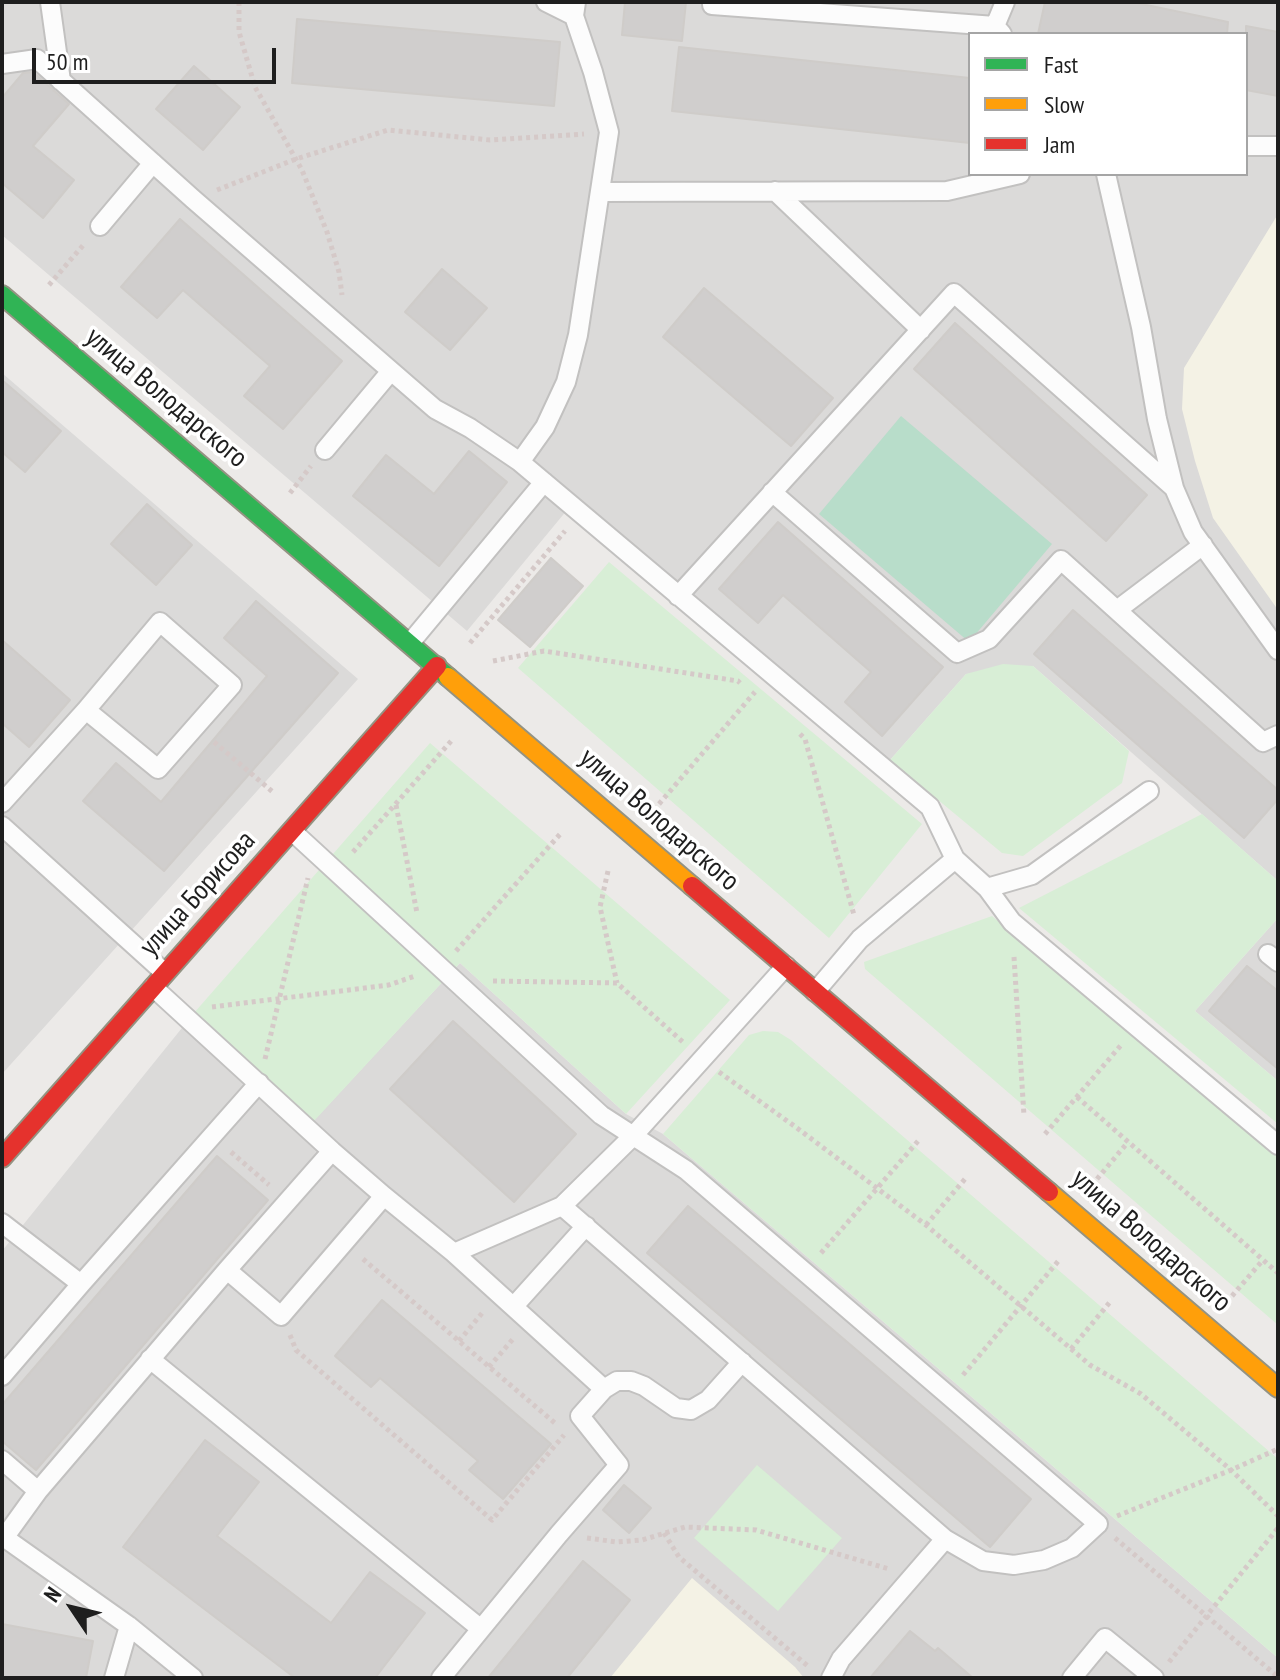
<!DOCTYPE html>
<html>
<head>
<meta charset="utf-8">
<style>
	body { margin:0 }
	#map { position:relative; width:1280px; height:1680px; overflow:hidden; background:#eceae8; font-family:"PT Sans Narrow",sans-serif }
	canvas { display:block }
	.frame { position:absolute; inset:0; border:4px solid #1e1e1e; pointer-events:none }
	.legend { position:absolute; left:968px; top:32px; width:280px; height:144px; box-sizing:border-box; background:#fff; border:2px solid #a5a5a5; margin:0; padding:10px 14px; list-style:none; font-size:24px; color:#1e1e1e }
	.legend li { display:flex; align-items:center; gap:16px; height:40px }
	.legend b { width:40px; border:2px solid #a5a5a5 }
	.north { position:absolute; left:32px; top:1568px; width:80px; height:80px; -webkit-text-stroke:6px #fff; paint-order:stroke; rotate:305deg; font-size:22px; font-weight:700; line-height:32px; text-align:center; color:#1e1e1e }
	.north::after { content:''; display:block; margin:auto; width:28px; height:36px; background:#1e1e1e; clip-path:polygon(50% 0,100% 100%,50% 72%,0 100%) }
	.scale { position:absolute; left:32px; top:48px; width:244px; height:36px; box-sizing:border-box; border:4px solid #1e1e1e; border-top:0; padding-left:10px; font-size:24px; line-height:28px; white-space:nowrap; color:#1e1e1e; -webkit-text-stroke:6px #fff; paint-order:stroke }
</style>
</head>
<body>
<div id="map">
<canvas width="1280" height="1680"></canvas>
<div class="frame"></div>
<ul class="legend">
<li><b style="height:10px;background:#30b455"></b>Fast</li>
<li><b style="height:10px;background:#ff9f0a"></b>Slow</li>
<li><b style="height:10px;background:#e5322d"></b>Jam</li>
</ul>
<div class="north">N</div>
<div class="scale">50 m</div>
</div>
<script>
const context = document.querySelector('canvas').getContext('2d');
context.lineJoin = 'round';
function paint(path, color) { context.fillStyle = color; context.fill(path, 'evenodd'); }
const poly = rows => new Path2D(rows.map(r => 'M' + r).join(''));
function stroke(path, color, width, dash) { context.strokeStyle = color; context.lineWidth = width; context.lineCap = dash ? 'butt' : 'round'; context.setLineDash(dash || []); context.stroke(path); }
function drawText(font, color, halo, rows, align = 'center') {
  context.font = font + ' "PT Sans Narrow",sans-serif'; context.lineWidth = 7; context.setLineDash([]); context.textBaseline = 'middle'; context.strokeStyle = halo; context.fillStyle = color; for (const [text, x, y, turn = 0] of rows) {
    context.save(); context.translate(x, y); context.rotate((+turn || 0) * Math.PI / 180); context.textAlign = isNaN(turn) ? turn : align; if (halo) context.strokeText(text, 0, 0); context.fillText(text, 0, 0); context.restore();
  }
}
paint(poly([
	[2,2,1278,2,1278,881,1033,666,966,674,890,760,577,498,467,631,2,235],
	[970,34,1246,34,1246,174,970,174],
	[2,373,358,679,2,1074],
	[1278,918,1278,1081,1195,1011],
	[460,963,626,1114,663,1134,1278,1658,1278,1678,2,1678,2,1251,194,1013,314,1120]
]), '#dbdad9');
paint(poly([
	[1278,214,1278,610,1213,518,1195,461,1182,409,1184,368],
	[692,1578,795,1667,804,1678,610,1678]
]), '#f4f2e5');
paint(poly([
	[609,562,922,824,829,938,518,668],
	[1003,664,1033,666,1129,751,1122,783,1023,856,1002,853,890,760,966,674],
	[430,743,730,1000,626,1114,460,963,314,1121,194,1013],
	[1202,814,1278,881,1278,918,1195,1011,1278,1081,1278,1124,1019,908],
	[992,916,1278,1156,1278,1325,865,969,864,962],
	[763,1031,778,1032,791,1040,1278,1459,1278,1658,663,1134,749,1035],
	[757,1465,842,1538,778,1611,694,1538]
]), '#d8eed6');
paint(poly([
	[901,416,1052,544,969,642,819,514]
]), '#b8ddca');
const building = poly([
	[625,2,686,2,682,41,622,35,625,2],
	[1045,2,1132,2,1228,22,1227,34,1038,34,1045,2],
	[297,19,560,42,554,106,292,83,297,19],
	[1246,26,1278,32,1278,96,1246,90,1246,26],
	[679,47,970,78,970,143,672,111,679,47],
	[194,66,240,107,203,150,156,109,194,66],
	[33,72,69,104,33,146,74,180,43,218,2,183,2,98,23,73,33,72],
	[180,219,342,361,283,429,244,396,270,366,183,290,157,318,121,287,180,219],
	[442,269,487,308,450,350,405,312,442,269],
	[704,288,833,398,791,446,663,337,704,288],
	[955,323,1147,495,1106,541,914,369,955,323],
	[2,380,61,431,25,472,2,452,2,380],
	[469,451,507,482,439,566,353,496,386,455,434,494,469,451],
	[147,504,192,545,156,585,111,544,147,504],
	[778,522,943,667,882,736,845,702,871,672,783,595,758,623,719,589,778,522],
	[551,558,583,586,530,647,498,620,551,558],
	[256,601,338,673,164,871,83,801,116,763,161,802,267,676,224,638,256,601],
	[1073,610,1278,790,1278,799,1244,838,1034,654,1073,610],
	[2,640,70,700,29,747,2,723,2,640],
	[1247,966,1278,991,1278,1069,1209,1011,1247,966],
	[453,1021,576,1134,514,1202,390,1089,453,1021],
	[217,1156,268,1200,36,1470,2,1441,2,1405,217,1156],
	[688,1206,1031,1499,990,1547,647,1253,688,1206],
	[382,1300,551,1444,503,1499,469,1470,478,1461,380,1378,371,1387,335,1356,382,1300],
	[205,1440,259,1482,217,1536,331,1623,370,1572,425,1613,375,1678,295,1678,123,1547,205,1440],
	[624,1485,651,1508,629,1533,603,1510,624,1485],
	[583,1561,630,1600,567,1678,488,1678,583,1561],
	[2,1624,93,1641,86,1678,2,1678,2,1624],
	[910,1631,935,1651,938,1648,973,1678,870,1678,910,1631]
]);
paint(building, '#d0cecd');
stroke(building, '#cfccc9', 2);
const lane = poly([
	[50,2,61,81],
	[546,2,574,16],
	[712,5,995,26],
	[1002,34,995,26,1005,2],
	[2,64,37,59,193,199,435,409,470,428,520,462,930,807,955,859,987,888,1012,922,1278,1145],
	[1246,146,1278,146],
	[1106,174,1141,327,1157,419,1174,488,1193,532,1278,650],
	[775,191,921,330],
	[600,192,947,191,1020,174],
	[100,226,153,163],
	[325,450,391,371],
	[520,462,545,427,566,382,578,335,609,132,593,72,574,16,576,2],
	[772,492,957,653,989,639,1061,560,1263,742,1278,735],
	[678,596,954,293,1174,488],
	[1117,610,1203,545],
	[410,643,544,482],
	[2,803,86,710,160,622,232,685,158,769,86,710],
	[2,826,165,973],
	[292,831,601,1115,686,1170,1098,1524,1072,1548,1044,1560,1014,1565,983,1561,945,1539],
	[987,888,1032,875,1149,791],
	[1268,954,1278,962],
	[153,987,332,1151,384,1196,454,1253,604,1389],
	[815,992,860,939,955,859],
	[562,1206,945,1539,841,1659,831,1678],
	[2,1223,81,1284],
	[454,1253,562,1206,633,1136,786,966],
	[227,1270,281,1316,384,1196],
	[514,1306,586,1226],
	[150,1359,481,1629,441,1678],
	[2,1376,81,1284,259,1083],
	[2,1460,38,1491],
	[2,1536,129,1626,193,1678],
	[4,1538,38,1491,227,1270,332,1151],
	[481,1629,559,1534,619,1465,580,1416,604,1389,617,1381,631,1381,644,1386,676,1408,691,1410,708,1400,742,1362],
	[114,1678,129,1626],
	[1072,1678,1105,1638,1154,1678]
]);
const fast = poly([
	[2,295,448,677]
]);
const slow = poly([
	[448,677,692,886],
	[1049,1192,1278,1388]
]);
const jam = poly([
	[692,886,1049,1192],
	[2,1158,437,666]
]);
stroke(lane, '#c2c1c0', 22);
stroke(fast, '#949382', 22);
stroke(slow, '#949382', 22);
stroke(jam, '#949382', 22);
stroke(poly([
	[239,2,239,32,255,87,302,170,327,232,339,272,342,295],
	[217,190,296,159,388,130,490,140,584,134],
	[49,285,85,243],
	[290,493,311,466],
	[470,643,565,531],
	[493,661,544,651,738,681,740,683],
	[800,734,805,739,854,915],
	[214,742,274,793],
	[659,804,755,692],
	[396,805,417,913],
	[353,852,453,739],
	[608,871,600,907,617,983],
	[456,951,562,832],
	[1014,957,1024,1116],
	[493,981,617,983,684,1043],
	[212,1007,389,985,415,976],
	[265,1059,308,878],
	[719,1072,797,1128,926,1225,1090,1365,1141,1394,1231,1470,1278,1516],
	[1077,1097,1278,1273],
	[1045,1134,1122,1044],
	[231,1152,269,1185],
	[1097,1179,1128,1142],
	[926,1225,965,1179],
	[821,1253,919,1140],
	[363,1259,556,1424],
	[1232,1296,1263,1260],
	[290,1335,296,1350,492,1520,564,1435],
	[459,1341,483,1312],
	[1071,1349,1110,1302],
	[489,1367,513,1339],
	[963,1375,1060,1259],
	[1117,1516,1231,1470,1278,1449],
	[664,1533,679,1557,809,1667],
	[587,1538,617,1542,642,1540,685,1527,756,1530,889,1569],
	[1115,1538,1278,1677],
	[1169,1662,1278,1528]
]), '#d5c9c8', 5, [4, 4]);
stroke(lane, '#fcfcfc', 18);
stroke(fast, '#30b455', 18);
stroke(slow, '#ff9f0a', 18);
stroke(jam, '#e5322d', 18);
drawText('28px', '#1e1e1e', '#fff', [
	["улица Володарского",166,398,40],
	["улица Володарского",659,820,41],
	["улица Борисова",198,894,-48],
	["улица Володарского",1151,1241,41]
]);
</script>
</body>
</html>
